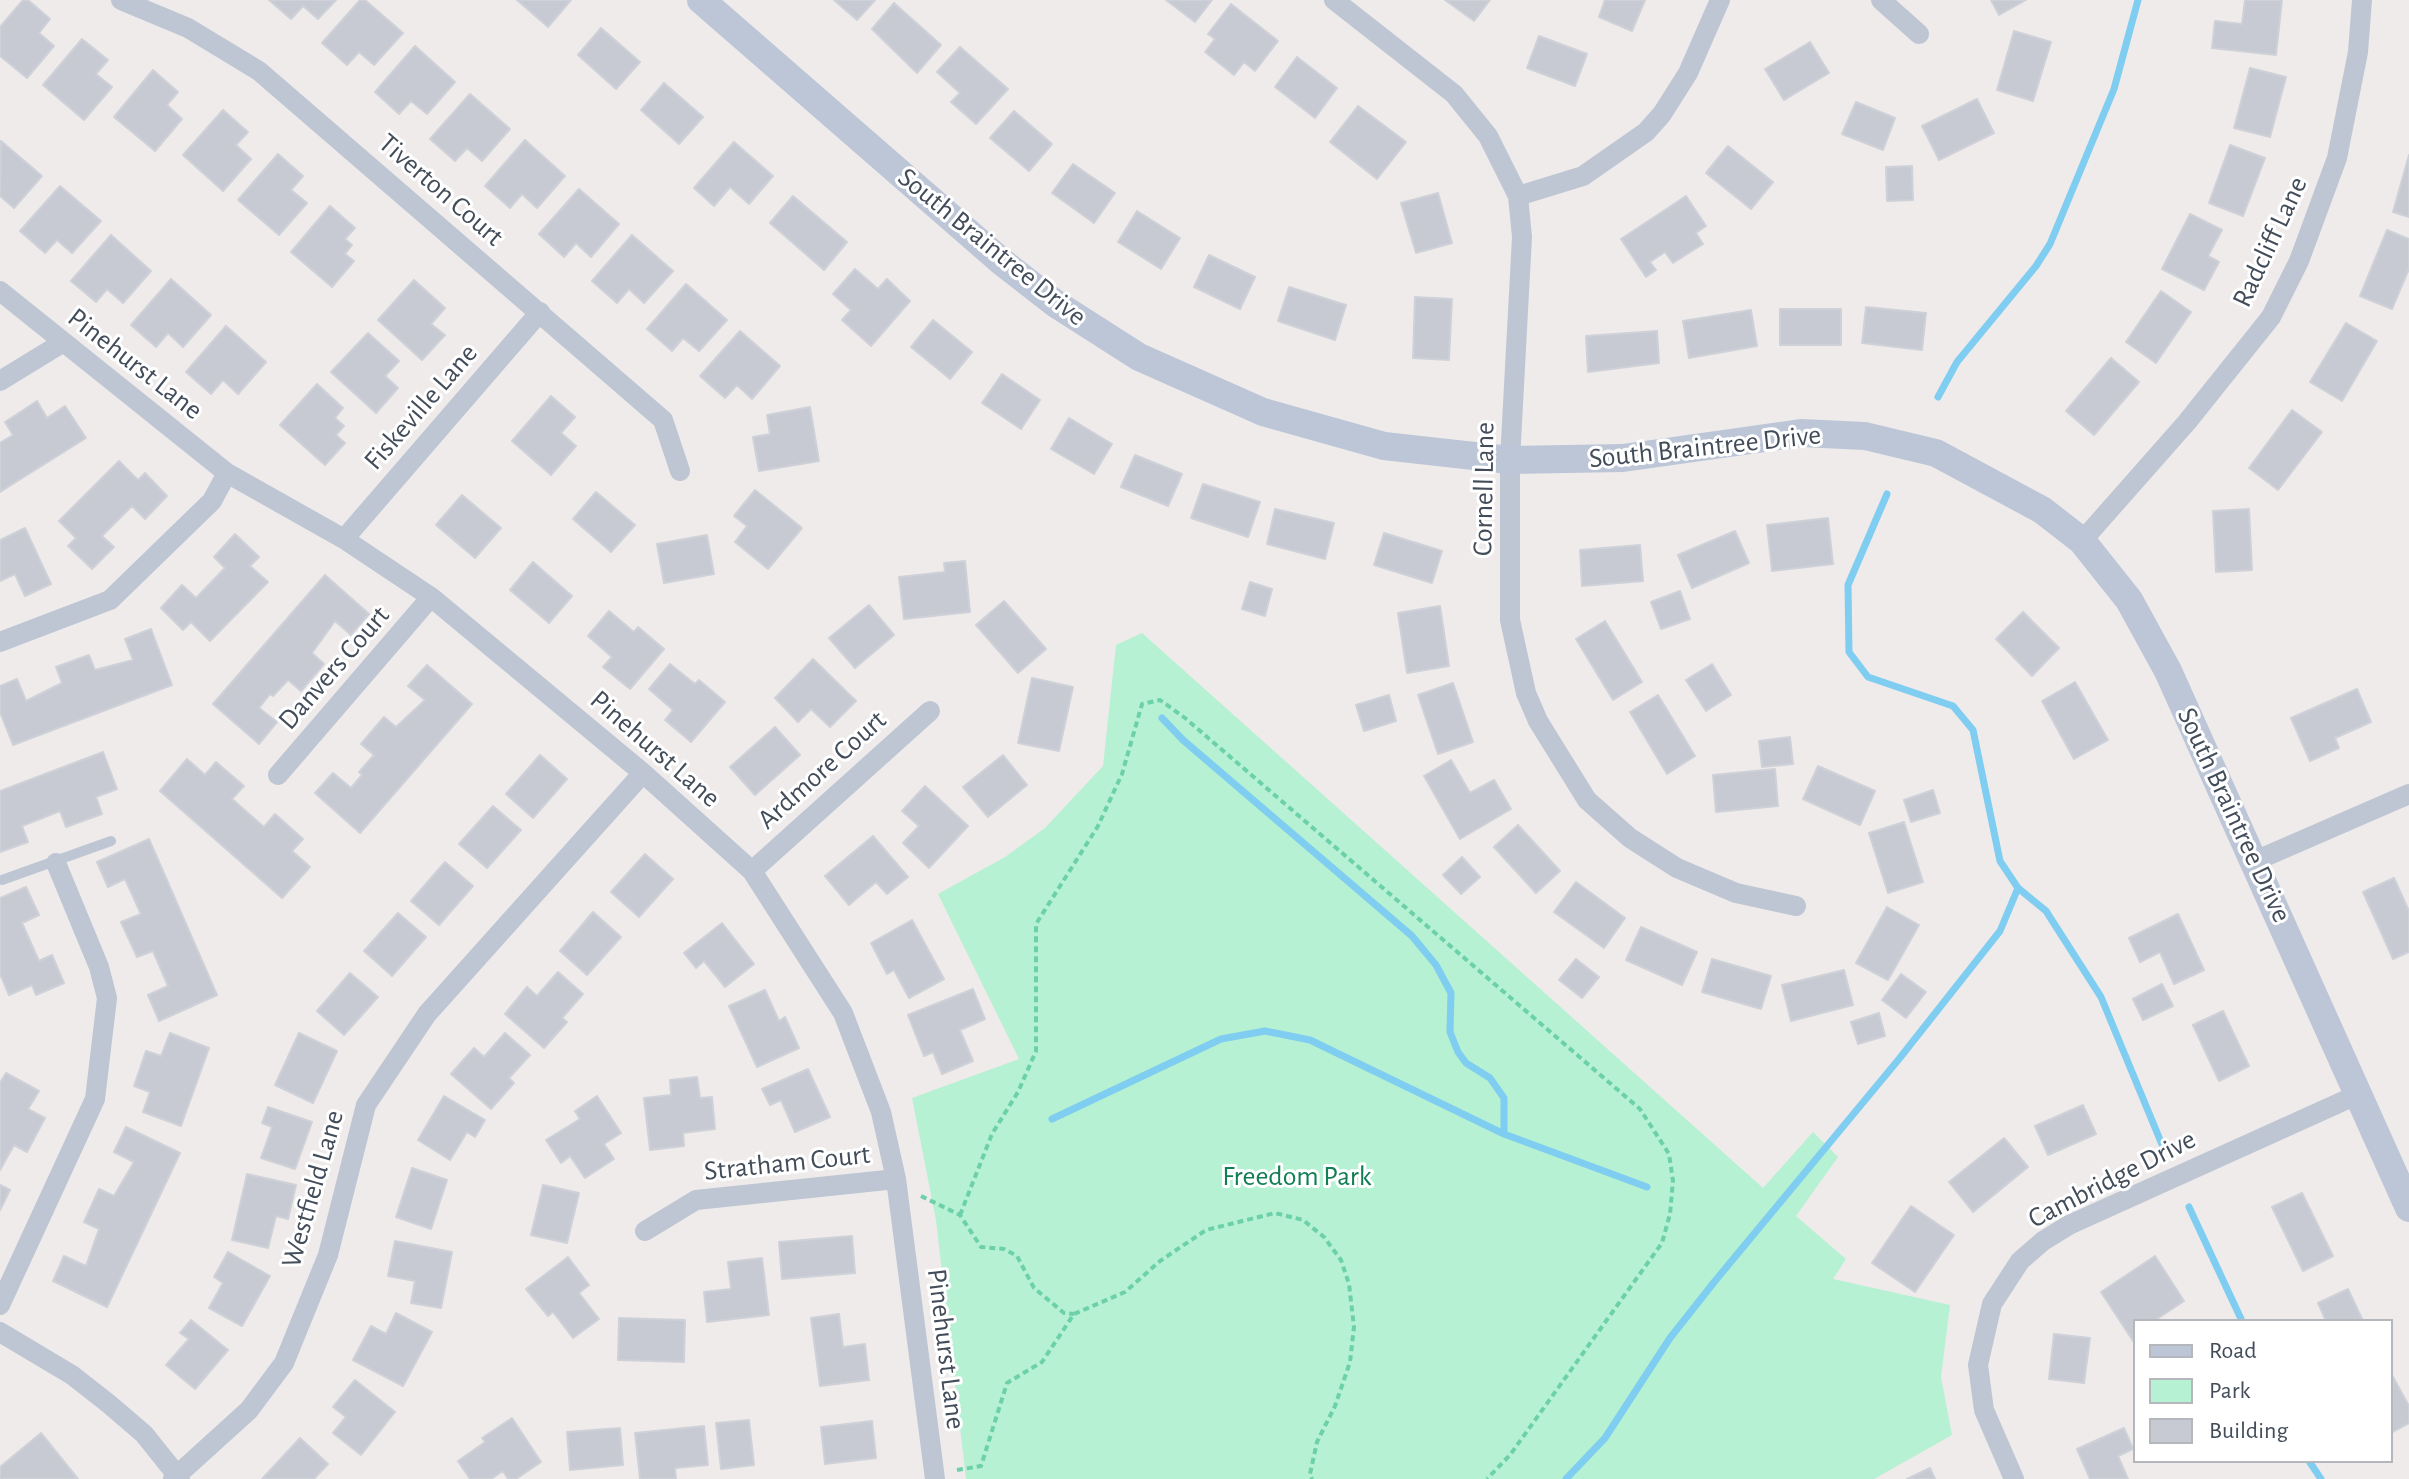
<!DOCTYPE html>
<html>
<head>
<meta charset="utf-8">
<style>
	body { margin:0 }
	#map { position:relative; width:2409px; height:1479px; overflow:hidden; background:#efebeb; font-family:"Alegreya Sans",sans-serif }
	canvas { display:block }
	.legend { position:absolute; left:2133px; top:1319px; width:260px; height:144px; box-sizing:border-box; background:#fff; border:2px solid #b4b8bd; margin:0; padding:10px 14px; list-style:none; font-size:24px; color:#434d5a }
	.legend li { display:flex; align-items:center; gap:16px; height:40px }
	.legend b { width:40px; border:2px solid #b4b8bd }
</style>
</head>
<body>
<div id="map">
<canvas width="2409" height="1479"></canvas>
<ul class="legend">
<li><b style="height:10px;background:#bcc6d7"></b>Road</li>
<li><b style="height:22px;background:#b5f1d2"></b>Park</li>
<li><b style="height:22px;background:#c7cad2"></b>Building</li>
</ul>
</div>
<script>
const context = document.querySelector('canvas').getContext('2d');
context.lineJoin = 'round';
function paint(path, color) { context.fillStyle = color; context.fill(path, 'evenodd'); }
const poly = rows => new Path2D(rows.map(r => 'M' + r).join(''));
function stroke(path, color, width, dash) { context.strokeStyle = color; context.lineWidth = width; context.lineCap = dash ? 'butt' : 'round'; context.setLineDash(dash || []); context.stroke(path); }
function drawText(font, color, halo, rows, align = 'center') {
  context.font = font + ' "Alegreya Sans",sans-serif'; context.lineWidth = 6; context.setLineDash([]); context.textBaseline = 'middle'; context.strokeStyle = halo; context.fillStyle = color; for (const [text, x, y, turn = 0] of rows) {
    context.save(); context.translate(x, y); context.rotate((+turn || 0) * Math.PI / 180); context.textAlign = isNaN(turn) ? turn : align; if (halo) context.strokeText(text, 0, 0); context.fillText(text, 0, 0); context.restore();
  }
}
paint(poly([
	[1142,633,1763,1188,1813,1132,1838,1157,1796,1216,1846,1259,1833,1279,1950,1305,1941,1377,1952,1435,1874,1479,966,1479,936,1220,912,1098,1019,1059,938,894,1005,857,1045,828,1103,766,1116,645]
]), '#b5f1d2');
stroke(poly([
	[1938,397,1957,362,2036,266,2050,244,2114,89,2138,0],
	[1887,494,1848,585,1849,652,1868,677,1953,706,1973,730,2000,861,2018,888,2046,911,2101,997,2163,1147],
	[1162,718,1183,740,1412,936,1436,965,1451,993,1450,1032,1458,1052,1466,1063,1490,1078,1504,1098,1504,1134],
	[1052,1119,1221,1039,1265,1031,1310,1040,1504,1134,1647,1187],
	[2189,1207,2242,1321],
	[2309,1461,2321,1479],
	[1566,1479,1605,1438,1670,1338,1715,1281,1899,1059,2000,931,2018,888]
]), '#7fcdf0', 7);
const building = poly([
	[23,0,28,0,50,19,39,33,54,46,27,78,0,56,0,27,23,0],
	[269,0,336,0,318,19,303,6,291,19,269,0],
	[360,0,365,0,403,33,374,65,359,52,347,65,322,43,360,0],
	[517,0,571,0,548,27,517,0],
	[834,0,875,0,857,20,834,0],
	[1166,0,1212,0,1195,22,1166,0],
	[1445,0,1490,0,1474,21,1445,0],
	[1605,0,1645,0,1632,31,1599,17,1605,0],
	[1991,0,2026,0,1999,15,1991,0],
	[2245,0,2282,0,2276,55,2212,48,2215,21,2242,24,2245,0],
	[894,3,941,45,917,73,872,29,894,3],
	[1231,4,1278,41,1255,71,1244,62,1234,75,1205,52,1215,39,1208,34,1231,4],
	[601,28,640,62,616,89,578,55,601,28],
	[2014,31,2051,42,2033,101,1997,90,2014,31],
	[1539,36,1587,54,1575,86,1527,68,1539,36],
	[82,39,108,60,96,74,112,87,84,120,43,85,82,39],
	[1810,42,1829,73,1784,100,1765,69,1810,42],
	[415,46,455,82,427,114,411,101,399,114,375,92,415,46],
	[960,47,1008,89,976,124,951,102,960,93,937,72,960,47],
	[1297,57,1337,88,1315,118,1275,87,1297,57],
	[2250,68,2286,77,2270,137,2234,128,2250,68],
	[153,70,178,92,167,105,182,119,155,151,114,117,153,70],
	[664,83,703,117,679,144,641,110,664,83],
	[470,94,510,129,482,161,467,148,455,161,430,139,470,94],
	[1977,99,1994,133,1939,160,1922,126,1977,99],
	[1856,102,1895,118,1883,150,1842,134,1856,102],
	[1358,106,1406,142,1377,179,1330,142,1358,106],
	[223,110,248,132,236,145,251,159,223,191,183,155,223,110],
	[1014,111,1052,144,1029,171,990,138,1014,111],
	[525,140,565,176,537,208,522,194,510,208,485,186,525,140],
	[1,141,42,176,14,208,0,196,1,141],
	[734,142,773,176,749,204,730,187,714,206,694,188,734,142],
	[2230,145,2265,158,2243,216,2209,203,2230,145],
	[1728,146,1773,182,1751,209,1706,173,1728,146],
	[278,154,303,176,291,190,307,203,279,235,238,200,278,154],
	[2409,155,2409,217,2393,212,2409,155],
	[1073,164,1115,193,1094,223,1052,193,1073,164],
	[1912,166,1913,200,1887,201,1886,167,1912,166],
	[60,186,101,221,72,253,57,240,45,253,20,231,60,186],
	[579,189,619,224,591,257,576,243,564,257,539,234,579,189],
	[1438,193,1452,243,1416,253,1401,203,1438,193],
	[793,196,847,242,824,270,770,223,793,196],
	[1686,196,1706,226,1696,233,1703,244,1673,263,1665,252,1650,262,1656,270,1646,277,1621,239,1686,196],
	[330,206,355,228,345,239,352,245,345,254,354,261,332,287,291,252,330,206],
	[1137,211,1180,238,1161,269,1118,242,1137,211],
	[2190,214,2222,230,2208,256,2219,262,2204,290,2162,269,2190,214],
	[2387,230,2409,239,2409,269,2392,309,2360,296,2387,230],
	[111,235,151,271,123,303,107,289,96,302,71,281,111,235],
	[632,235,673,271,644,303,629,289,617,303,592,281,632,235],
	[1209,255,1255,277,1240,309,1194,287,1209,255],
	[855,269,878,289,887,279,910,301,871,346,842,320,851,310,833,294,855,269],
	[171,279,211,315,183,347,168,333,156,347,131,325,171,279],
	[414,280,445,308,431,324,445,335,422,360,378,320,414,280],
	[686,284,727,320,699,351,683,338,672,351,647,329,686,284],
	[1289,287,1346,305,1335,340,1278,321,1289,287],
	[2161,291,2191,312,2156,363,2126,342,2161,291],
	[1415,297,1452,299,1449,360,1413,358,1415,297],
	[1866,307,1926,313,1922,350,1862,343,1866,307],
	[1780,309,1841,309,1841,345,1780,345,1780,309],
	[1751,310,1757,346,1689,358,1683,321,1751,310],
	[933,320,972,352,950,379,911,347,933,320],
	[2346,323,2377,341,2342,401,2310,382,2346,323],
	[226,326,266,362,238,394,223,380,211,394,186,372,226,326],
	[740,331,780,366,752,399,737,385,725,398,700,376,740,331],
	[1657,331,1659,363,1588,372,1586,336,1657,331],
	[368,333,399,361,385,376,398,388,376,413,331,372,368,333],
	[2111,358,2139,382,2094,435,2066,411,2111,358],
	[1002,374,1040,400,1021,429,982,403,1002,374],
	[317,384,343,408,335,418,344,426,336,435,345,443,325,465,280,425,317,384],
	[551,396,575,417,561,433,576,446,551,475,512,441,551,396],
	[37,401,47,418,65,406,86,438,0,492,0,443,13,435,5,422,37,401],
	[810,407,819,461,759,471,753,437,770,434,767,415,810,407],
	[2292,410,2322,432,2278,490,2249,468,2292,410],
	[1069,418,1112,444,1094,474,1051,449,1069,418],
	[1135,455,1182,474,1168,506,1121,487,1135,455],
	[119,461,138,480,145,473,167,496,145,519,132,506,102,536,114,547,92,569,68,546,76,538,59,521,119,461],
	[1203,484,1260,502,1248,537,1191,518,1203,484],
	[755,490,802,528,768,569,735,542,747,526,734,516,755,490],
	[596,492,635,525,611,552,573,519,596,492],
	[462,495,501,528,475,558,436,525,462,495],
	[1275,509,1334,523,1325,559,1267,544,1275,509],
	[2249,509,2252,570,2216,572,2213,511,2249,509],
	[1828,518,1833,564,1772,571,1767,525,1828,518],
	[25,528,51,584,25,596,15,574,0,581,0,540,25,528],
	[1735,531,1749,563,1692,588,1678,555,1735,531],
	[1384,533,1442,551,1432,583,1374,565,1384,533],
	[235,534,259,557,250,566,268,582,210,641,191,622,183,630,161,608,182,585,196,598,225,568,214,557,235,534],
	[707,535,714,574,664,583,657,544,707,535],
	[1640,545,1643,581,1582,586,1580,550,1640,545],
	[965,561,970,612,904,619,899,577,945,572,944,563,965,561],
	[533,562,572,596,549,623,510,590,533,562],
	[325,575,369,614,351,635,335,621,312,653,324,664,301,691,288,680,273,696,270,694,259,708,277,722,259,744,213,704,325,575],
	[1250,582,1272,589,1265,616,1242,609,1250,582],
	[1680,591,1690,619,1661,629,1651,602,1680,591],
	[1004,601,1046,649,1018,673,976,625,1004,601],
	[869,605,894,635,855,668,829,638,869,605],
	[1440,606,1449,666,1407,673,1398,613,1440,606],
	[609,611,634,632,638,627,664,649,630,689,603,667,612,657,588,636,609,611],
	[2023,612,2059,648,2032,676,1996,639,2023,612],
	[1605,621,1642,682,1613,700,1576,639,1605,621],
	[151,629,172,685,13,745,0,712,0,686,17,679,26,701,62,683,56,667,89,655,95,670,133,660,125,639,151,629],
	[813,659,856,701,830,727,811,709,798,722,775,698,813,659],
	[670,664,695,684,699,680,725,702,691,742,665,720,673,710,649,689,670,664],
	[1712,664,1731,695,1706,711,1686,680,1712,664],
	[427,665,472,704,360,833,315,793,333,773,351,788,362,775,359,772,374,755,361,744,384,717,396,727,425,700,408,686,427,665],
	[1032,678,1073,687,1059,751,1018,743,1032,678],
	[2075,682,2108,740,2074,759,2042,701,2075,682],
	[1453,683,1473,742,1438,754,1418,695,1453,683],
	[2357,689,2371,722,2335,738,2339,748,2310,761,2291,718,2357,689],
	[1389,695,1396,721,1364,731,1356,705,1389,695],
	[1658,695,1695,756,1667,774,1630,712,1658,695],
	[775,727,800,755,755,795,730,767,775,727],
	[1790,737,1793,764,1762,767,1759,741,1790,737],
	[103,752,117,789,96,797,102,814,66,827,60,811,22,826,28,842,0,852,0,791,103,752],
	[540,755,567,779,533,818,506,794,540,755],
	[1003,755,1027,785,988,817,963,787,1003,755],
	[187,759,205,775,216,762,244,786,232,799,264,827,275,814,303,839,292,851,310,867,282,898,160,791,187,759],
	[1451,760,1470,793,1494,780,1511,809,1460,839,1424,776,1451,760],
	[1818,766,1875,791,1860,825,1803,799,1818,766],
	[1775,769,1778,806,1716,812,1713,775,1775,769],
	[925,786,968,826,929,868,903,843,919,826,902,811,925,786],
	[1933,790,1940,813,1911,822,1904,800,1933,790],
	[493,806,521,830,487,868,459,844,493,806],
	[1904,822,1923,882,1888,893,1869,833,1904,822],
	[1518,825,1560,871,1536,893,1494,847,1518,825],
	[873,836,908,877,887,894,876,882,849,905,825,876,873,836],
	[149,839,217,995,159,1021,148,995,168,986,153,951,137,957,121,922,141,914,125,879,108,887,97,862,149,839],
	[645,854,673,879,639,917,611,892,645,854],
	[1462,857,1480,877,1461,894,1443,875,1462,857],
	[445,862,473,886,439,925,411,901,445,862],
	[2394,878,2409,911,2409,952,2393,959,2363,892,2394,878],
	[1576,882,1625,918,1604,948,1554,912,1576,882],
	[26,887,39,915,22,923,39,961,52,955,64,983,36,995,32,985,9,995,0,974,0,898,26,887],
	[1887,907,1919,925,1888,980,1856,963,1887,907],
	[593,912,621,937,587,975,560,951,593,912],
	[398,913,426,937,392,976,364,951,398,913],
	[2178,914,2204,970,2174,984,2160,952,2140,962,2129,938,2178,914],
	[912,920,944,979,909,998,894,970,887,974,871,943,912,920],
	[722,923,754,964,725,987,704,961,696,968,684,953,722,923],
	[1641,927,1697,952,1682,985,1626,960,1641,927],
	[1576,959,1599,977,1582,998,1559,980,1576,959],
	[1712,959,1771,976,1761,1009,1702,992,1712,959],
	[1844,970,1853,1005,1791,1021,1782,985,1844,970],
	[558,972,583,994,562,1018,567,1022,544,1048,505,1014,527,987,537,996,558,972],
	[350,973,378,997,344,1035,317,1011,350,973],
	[1901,974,1926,992,1906,1018,1882,1000,1901,974],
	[2162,984,2173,1006,2143,1020,2133,999,2162,984],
	[973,989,985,1019,960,1030,973,1061,942,1074,933,1052,924,1056,908,1015,973,989],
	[765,990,779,1021,785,1017,799,1048,757,1067,729,1006,765,990],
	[2223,1011,2249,1066,2219,1081,2193,1025,2223,1011],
	[1879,1013,1885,1036,1858,1044,1851,1022,1879,1013],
	[170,1033,209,1048,181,1126,143,1112,150,1092,134,1086,146,1051,161,1056,170,1033],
	[299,1033,337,1051,313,1103,275,1085,299,1033],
	[505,1033,530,1055,509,1078,514,1083,491,1109,451,1074,474,1048,484,1057,505,1033],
	[808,1069,830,1117,795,1132,781,1100,770,1105,762,1089,808,1069],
	[6,1073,39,1091,28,1109,45,1118,27,1152,14,1145,0,1170,0,1083,6,1073],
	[697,1077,700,1098,712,1097,715,1129,683,1133,684,1146,650,1150,644,1098,671,1095,670,1080,697,1077],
	[444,1096,485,1120,475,1137,467,1132,450,1160,418,1140,444,1096],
	[597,1096,621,1133,604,1144,614,1159,585,1178,570,1156,561,1163,546,1140,580,1119,575,1111,597,1096],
	[2083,1105,2096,1134,2048,1155,2035,1126,2083,1105],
	[268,1107,312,1122,295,1169,261,1158,272,1127,262,1123,268,1107],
	[126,1127,180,1153,107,1307,53,1281,64,1256,86,1266,99,1229,84,1222,99,1189,114,1196,134,1162,114,1152,126,1127],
	[2004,1138,2028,1167,1973,1212,1949,1182,2004,1138],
	[412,1168,447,1180,431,1229,396,1217,412,1168],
	[247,1174,296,1185,288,1219,276,1216,268,1248,232,1240,247,1174],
	[0,1185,10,1190,0,1210,0,1185],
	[543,1185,579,1193,567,1243,531,1235,543,1185],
	[2302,1193,2333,1256,2303,1271,2272,1207,2302,1193],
	[1911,1206,1954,1235,1915,1292,1872,1263,1911,1206],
	[852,1236,855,1273,782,1279,779,1242,852,1236],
	[395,1241,452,1252,441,1308,411,1303,415,1281,388,1276,395,1241],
	[228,1252,270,1276,242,1326,209,1308,223,1283,214,1277,228,1252],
	[2155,1256,2184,1301,2154,1321,2135,1321,2135,1344,2101,1292,2155,1256],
	[568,1257,589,1285,579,1293,599,1319,573,1338,553,1312,548,1316,526,1289,568,1257],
	[762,1258,769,1315,707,1322,704,1292,731,1289,728,1262,762,1258],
	[2348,1289,2363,1321,2326,1321,2318,1303,2348,1289],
	[396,1313,432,1332,403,1386,353,1360,371,1326,386,1334,396,1313],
	[839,1314,843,1347,865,1344,869,1380,820,1386,811,1318,839,1314],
	[619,1318,685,1320,684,1362,618,1360,619,1318],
	[191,1320,228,1350,195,1389,166,1365,189,1339,180,1333,191,1320],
	[2054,1334,2090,1338,2084,1383,2049,1379,2054,1334],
	[2393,1377,2409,1406,2409,1423,2391,1433,2393,1377],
	[355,1380,395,1412,361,1455,333,1433,346,1417,333,1407,355,1380],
	[512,1418,541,1462,516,1479,508,1479,503,1471,491,1479,470,1479,458,1461,485,1442,482,1438,512,1418],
	[749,1420,754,1465,721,1469,716,1423,749,1420],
	[872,1421,876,1458,825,1464,821,1427,872,1421],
	[704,1426,708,1465,675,1468,676,1479,640,1479,635,1433,704,1426],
	[620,1428,623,1465,570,1470,567,1432,620,1428],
	[2124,1428,2133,1449,2118,1456,2128,1479,2090,1479,2077,1449,2124,1428],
	[41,1433,78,1479,0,1479,0,1467,41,1433],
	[300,1438,328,1464,314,1479,262,1479,300,1438],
	[1930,1468,1935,1479,1907,1479,1930,1468]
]);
paint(building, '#c7cad2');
stroke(building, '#cfd1d8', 2);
stroke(poly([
	[921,1196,960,1215,981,1247,1004,1249,1017,1256,1034,1288,1064,1313,1074,1314],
	[960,1215,992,1134,1018,1092,1036,1051,1036,924,1098,826,1122,774,1142,704,1160,700,1185,718,1640,1109,1669,1154,1673,1181,1670,1214,1662,1243,1510,1455,1487,1479],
	[957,1470,981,1466,1007,1383,1042,1362,1074,1314,1125,1292,1160,1261,1206,1230,1275,1213,1303,1220,1324,1237,1341,1260,1349,1284,1354,1327,1350,1362,1335,1406,1317,1442,1310,1474,1312,1479]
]), '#6cd0a9', 4, [6, 4]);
stroke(poly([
	[2,880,111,841]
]), '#bdc6d2', 10);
stroke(poly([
	[121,0,188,28,259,71,663,420,680,471],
	[1334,0,1454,94,1488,136,1518,196,1522,237,1510,460,1510,620,1526,693,1538,721,1587,800,1630,838,1677,868,1736,893,1796,906],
	[1881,0,1919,34],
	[1518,196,1583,176,1646,132,1662,114,1688,73,1720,0],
	[0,291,227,473,344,539,431,597,643,773,752,871,843,1013,881,1112,896,1179,935,1479],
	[0,381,62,343],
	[344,539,540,312],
	[2082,541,2187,422,2271,317,2299,261,2337,158,2358,52,2362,0],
	[0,642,110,600,212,501,227,473],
	[278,775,431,597],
	[2255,861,2409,794],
	[752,871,930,711],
	[645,1231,696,1200,896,1179],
	[0,1305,95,1099,107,998,99,967,56,863],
	[0,1332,72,1375,109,1404,144,1434,180,1479],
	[173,1479,249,1410,284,1363,328,1255,366,1105,427,1014,643,773],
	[2014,1479,1984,1410,1978,1365,1992,1304,2020,1261,2043,1241,2069,1225,2359,1094]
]), '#bdc6d2', 20);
stroke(poly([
	[701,0,1002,262,1056,304,1139,357,1263,412,1384,446,1510,460,1623,458,1801,433,1865,436,1936,453,2042,510,2082,541,2129,600,2168,671,2409,1208]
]), '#bcc6d7', 28);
drawText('28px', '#434d5a', '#fff', [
	["Tiverton Court",441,190,41],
	["Radcliff Lane",2270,242,-65],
	["South Braintree Drive",992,247,39],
	["Pinehurst Lane",135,364,38],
	["Fiskeville Lane",421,407,-49],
	["South Braintree Drive",1705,447,-6],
	["Cornell Lane",1484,489,-89],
	["Danvers Court",334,668,-49],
	["Pinehurst Lane",655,749,41],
	["Ardmore Court",822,770,-42],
	["South Braintree Drive",2234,815,65],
	["Stratham Court",787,1163,-6],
	["Cambridge Drive",2112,1179,-27],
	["Westfield Lane",313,1189,-74],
	["Pinehurst Lane",946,1349,83]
]);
drawText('28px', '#117e53', '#fff', [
	["Freedom Park",1297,1177]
]);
</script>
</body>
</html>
